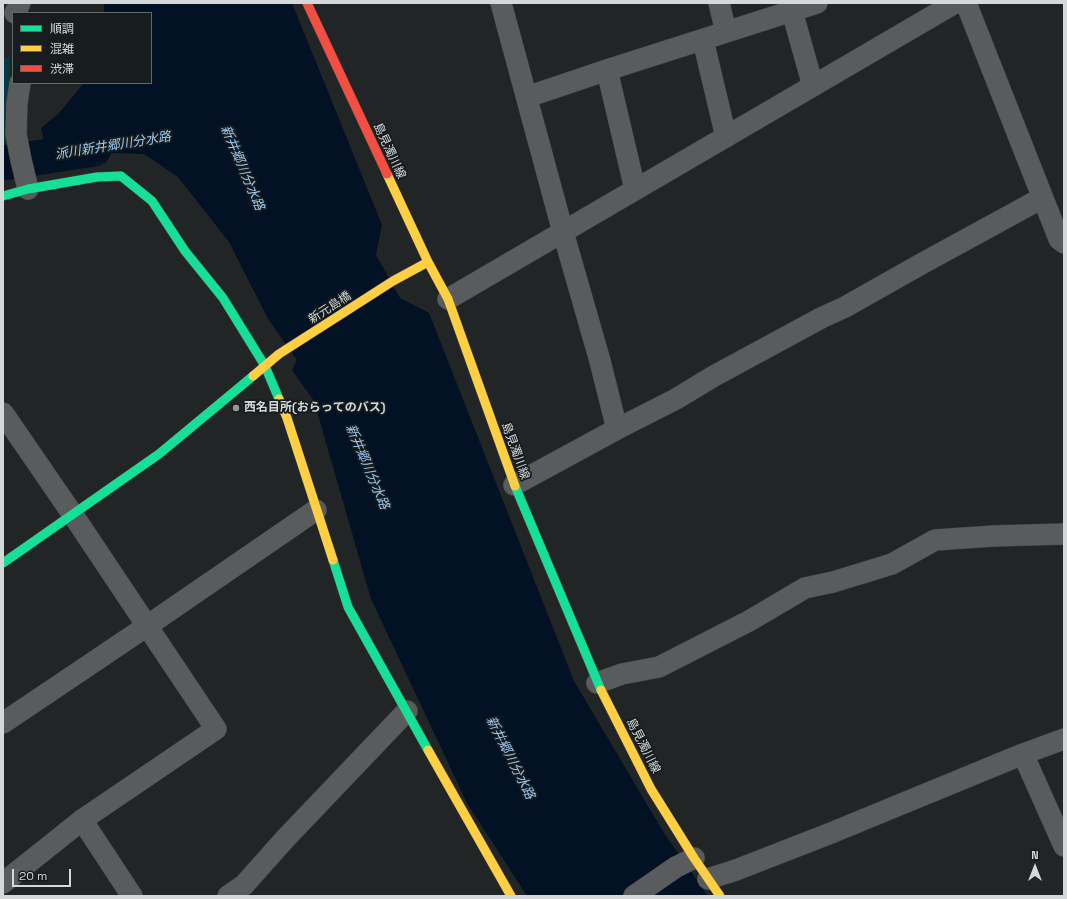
<!DOCTYPE html>
<html>
<head>
<meta charset="utf-8">
<style>
	body { margin:0 }
	#map { position:relative; width:1067px; height:899px; overflow:hidden; background:#222526; font-family:"Space Grotesk","Noto Sans JP",sans-serif }
	canvas { display:block }
	.frame { position:absolute; inset:0; border:4px solid #d4d8d9; pointer-events:none }
	.legend { position:absolute; left:12px; top:12px; width:140px; height:72px; box-sizing:border-box; background:#171d1e; border:1px solid #636869; margin:0; padding:5px 7px; list-style:none; font-size:12px; color:#d4d8d9 }
	.legend li { display:flex; align-items:center; gap:8px; height:20px }
	.legend b { width:20px; border:1px solid #636869 }
	.north { position:absolute; left:1015px; top:847px; width:40px; height:40px; -webkit-text-stroke:3px #171d1e; paint-order:stroke; rotate:0deg; font-size:11px; font-weight:700; line-height:16px; text-align:center; color:#d4d8d9 }
	.north::after { content:''; display:block; margin:auto; width:14px; height:18px; background:#d4d8d9; clip-path:polygon(50% 0,100% 100%,50% 72%,0 100%) }
	.scale { position:absolute; left:12px; top:869px; width:59px; height:18px; box-sizing:border-box; border:2px solid #d4d8d9; border-top:0; padding-left:5px; font-size:12px; line-height:14px; white-space:nowrap; color:#d4d8d9; -webkit-text-stroke:3px #171d1e; paint-order:stroke }
</style>
</head>
<body>
<div id="map">
<canvas width="1067" height="899"></canvas>
<div class="frame"></div>
<ul class="legend">
<li><b style="height:5px;background:#16e098"></b>順調</li>
<li><b style="height:5px;background:#ffcf43"></b>混雑</li>
<li><b style="height:5px;background:#f24e42"></b>渋滞</li>
</ul>
<div class="north">N</div>
<div class="scale">20 m</div>
</div>
<script>
const context = document.querySelector('canvas').getContext('2d');
context.lineJoin = 'round';
function paint(path, color) { context.fillStyle = color; context.fill(path, 'evenodd'); }
const poly = rows => new Path2D(rows.map(r => 'M' + r).join(''));
function stroke(path, color, width, dash) { context.strokeStyle = color; context.lineWidth = width; context.lineCap = dash ? 'butt' : 'round'; context.setLineDash(dash || []); context.stroke(path); }
function drawText(font, color, halo, rows, align = 'center') {
  context.font = font + ' "Space Grotesk","Noto Sans JP",sans-serif'; context.lineWidth = 3.5; context.setLineDash([]); context.textBaseline = 'middle'; context.strokeStyle = halo; context.fillStyle = color; for (const [text, x, y, turn = 0] of rows) {
    context.save(); context.translate(x, y); context.rotate((+turn || 0) * Math.PI / 180); context.textAlign = isNaN(turn) ? turn : align; if (halo) context.strokeText(text, 0, 0); context.fillText(text, 0, 0); context.restore();
  }
}
paint(poly([
	[9,58,10,79,5,142,3,143,3,59]
]), '#053c44');
paint(poly([
	[104,3,292,3,382,225,376,255,400,298,429,313,574,681,664,833,708,896,527,896,467,803,371,599,314,401,292,370,297,360,268,319,229,242,178,177,144,154,112,153,49,164,41,128,59,113,84,83,151,83,151,13,104,13],
	[9,146,15,177,3,179,3,147]
]), '#031125');
stroke(poly([
	[3,163,94,149]
]), '#031125', 35);
const street = poly([
	[501,3,563,232,600,361,617,429],
	[719,3,726,32],
	[966,3,1059,239,1064,243],
	[792,11,813,86],
	[15,13,20,3],
	[703,40,726,137],
	[607,70,635,189],
	[20,83,17,103,16,134,21,160,28,189],
	[527,97,607,70,817,3],
	[448,299,955,3],
	[3,413,73,515,216,729,82,820,3,883],
	[514,485,617,429,676,399,714,376,821,318,845,307,923,263,1042,198],
	[597,683,622,674,659,667,749,621,805,588,833,582,892,564,935,540,994,536,1064,534],
	[3,723,147,626,316,510],
	[1023,754,1064,846],
	[82,820,132,896],
	[708,879,736,870,831,833,1023,754,1064,739],
	[228,896,244,885,285,839,407,711],
	[634,896,676,867,694,858]
]);
const fast = poly([
	[3,196,28,189,97,177,121,176,152,201,185,251,223,298,265,366,279,399],
	[515,486,601,690],
	[333,560,348,607,428,750],
	[3,563,159,454,253,376]
]);
const slow = poly([
	[387,174,428,262,448,299,515,486],
	[253,376,279,354,393,281,428,262],
	[279,399,287,418,333,560],
	[601,690,651,789,694,858,720,896],
	[428,750,511,896]
]);
const jam = poly([
	[307,3,387,174]
]);
stroke(street, '#404243', 22);
stroke(fast, '#404243', 10);
stroke(slow, '#404243', 10);
stroke(jam, '#404243', 10);
stroke(street, '#595b5c', 21);
stroke(fast, '#16e098', 9);
stroke(slow, '#ffcf43', 9);
stroke(jam, '#f24e42', 9);
for (const [x, y, r, color] of [
	[236,408,4,"#96999a"]
]) { const dot = new Path2D(); dot.arc(x, y, r, 0, 2 * Math.PI); context.fillStyle = color; context.fill(dot); stroke(dot, '#171d1e', 1.5); }
drawText('12px', '#d4d8d9', '#171d1e', [
	["島見濁川線",389,151,65],
	["新元島橋",330,308,-33],
	["島見濁川線",515,451,70],
	["島見濁川線",643,746,63]
]);
drawText('bold 12px', '#d4d8d9', '#171d1e', [
	["西名目所(おらってのバス)",244,408]
], 'left');
drawText('italic 13px', '#9dc7f1', '#171d1e', [
	["派川新井郷川分水路",113,146,-9],
	["新井郷川分水路",242,168,67],
	["新井郷川分水路",367,467,67],
	["新井郷川分水路",510,758,63]
]);
</script>
</body>
</html>
